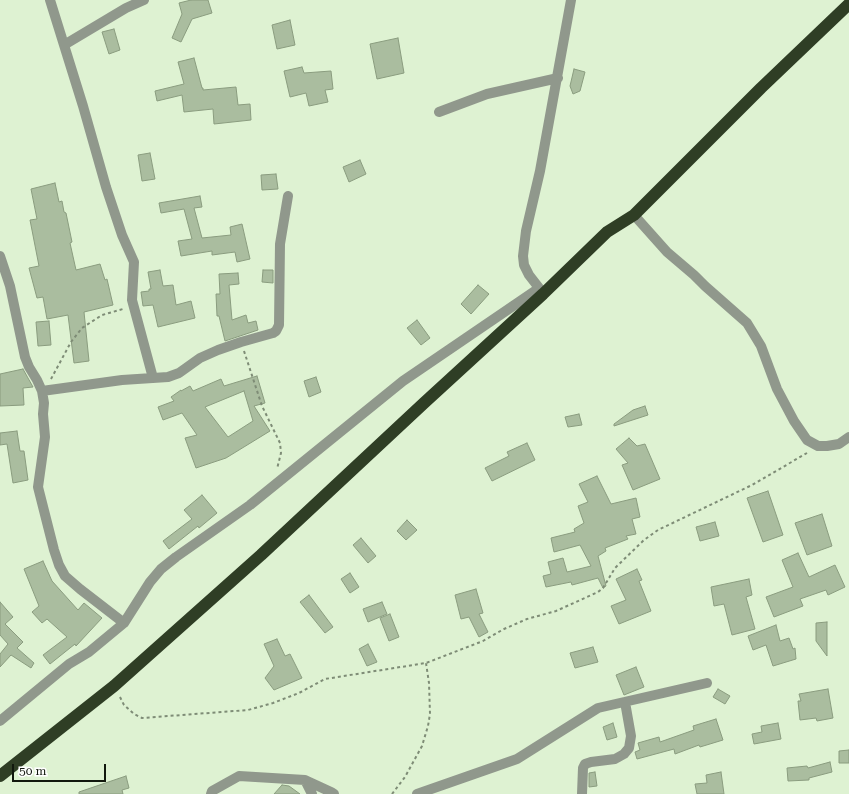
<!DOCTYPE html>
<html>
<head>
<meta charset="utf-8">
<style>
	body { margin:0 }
	#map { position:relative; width:849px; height:794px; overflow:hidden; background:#def2d2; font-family:"Roboto Serif",serif }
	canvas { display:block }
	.scale { position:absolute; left:12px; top:764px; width:94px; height:18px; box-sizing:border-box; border:2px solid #11180d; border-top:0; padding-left:5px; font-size:12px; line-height:14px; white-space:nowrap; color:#11180d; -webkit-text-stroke:3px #fff; paint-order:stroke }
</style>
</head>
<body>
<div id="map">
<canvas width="849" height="794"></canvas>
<div class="scale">50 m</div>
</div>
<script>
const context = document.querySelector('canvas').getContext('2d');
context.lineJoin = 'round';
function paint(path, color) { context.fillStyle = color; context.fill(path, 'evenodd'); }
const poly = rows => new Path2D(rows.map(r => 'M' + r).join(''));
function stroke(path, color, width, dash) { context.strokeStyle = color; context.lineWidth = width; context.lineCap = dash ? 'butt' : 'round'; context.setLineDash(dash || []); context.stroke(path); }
const building = poly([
	[191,0,208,0,212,13,192,19,181,42,172,38,182,14,179,3,191,0],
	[290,20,295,45,277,49,272,25,290,20],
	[114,29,120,50,109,54,102,32,114,29],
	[398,38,404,73,377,79,370,44,398,38],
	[194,58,202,88,203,88,203,90,236,87,238,105,250,104,251,120,214,124,213,109,184,112,182,95,157,101,155,91,184,84,178,62,194,58],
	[302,67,304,73,331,71,333,89,325,90,328,102,309,106,306,93,290,97,284,71,302,67],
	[574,69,585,72,580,91,573,94,570,86,574,69],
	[150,153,155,179,142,181,138,155,150,153],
	[360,160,366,174,349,182,343,167,360,160],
	[276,174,278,189,262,190,261,175,276,174],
	[55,183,59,202,62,201,64,212,66,213,72,242,70,243,76,270,100,264,105,280,107,279,113,305,84,312,89,361,74,363,68,315,47,319,43,297,37,298,29,268,39,266,30,220,37,219,31,189,55,183],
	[200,196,202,207,194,208,202,238,231,235,230,227,242,224,250,259,237,262,235,252,212,255,212,251,181,256,178,241,192,239,184,209,161,213,159,203,200,196],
	[160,270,163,286,173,285,176,305,191,301,195,318,158,327,153,305,143,306,141,292,149,291,149,289,151,289,148,272,160,270],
	[263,270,273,270,273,283,262,282,263,270],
	[238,273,239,284,229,285,232,320,246,315,248,323,256,321,258,330,225,341,219,316,217,316,216,294,220,294,219,274,238,273],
	[478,285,489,294,471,314,461,304,478,285],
	[417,320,430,338,421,345,407,328,417,320],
	[49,321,51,345,38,346,36,322,49,321],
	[23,369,33,387,23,388,24,405,0,406,0,374,23,369],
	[257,376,265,403,254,406,270,431,226,458,196,468,185,438,197,435,182,413,163,420,158,407,174,401,171,397,181,390,181,391,190,386,193,391,221,379,224,386,257,376],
	[244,391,253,421,228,437,205,407,244,391],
	[316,377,321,392,309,397,304,381,316,377],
	[645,406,648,415,614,426,614,424,633,410,645,406],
	[579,414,582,425,568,427,565,417,579,414],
	[17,431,20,451,24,451,28,480,13,483,7,444,0,445,0,433,17,431],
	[629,438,637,446,645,444,660,479,633,490,622,465,628,463,616,449,629,438],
	[527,443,535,460,492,481,485,468,509,456,507,452,527,443],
	[597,476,611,504,636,498,640,517,632,519,636,534,626,536,628,539,605,548,606,551,598,556,606,586,603,588,598,578,572,585,571,582,546,587,543,576,551,574,548,562,563,558,567,572,591,566,580,545,554,552,551,538,575,532,574,529,584,523,578,506,588,502,579,484,597,476],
	[768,491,783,535,763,542,747,498,768,491],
	[202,495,217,513,199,528,198,526,169,549,163,541,192,519,184,510,202,495],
	[822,514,832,546,807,555,795,523,822,514],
	[407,520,417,530,406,540,397,531,407,520],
	[715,522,719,536,700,541,696,527,715,522],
	[361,538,376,556,368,563,353,545,361,538],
	[798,553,809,577,835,565,845,587,828,595,826,590,800,599,803,606,774,617,766,597,793,587,782,560,798,553],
	[43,561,52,581,78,610,84,603,102,618,76,646,75,644,50,664,43,655,67,637,47,619,42,623,32,612,39,606,24,569,43,561],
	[637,569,642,580,639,581,651,611,619,624,611,606,626,600,616,579,637,569],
	[350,573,359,587,350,593,341,579,350,573],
	[749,579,752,595,746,597,755,629,732,635,724,604,714,606,711,587,749,579],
	[476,589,483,613,479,614,488,632,479,637,469,617,461,619,455,595,476,589],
	[309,595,333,627,325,633,300,602,309,595],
	[0,602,13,617,5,624,23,642,17,648,34,663,31,668,11,655,0,667,0,654,8,644,0,635,0,602],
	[382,602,387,614,368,622,363,609,382,602],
	[390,614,399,637,389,641,380,618,390,614],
	[827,622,827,656,816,641,816,623,827,622],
	[776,625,780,641,789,638,793,649,795,648,796,659,773,666,766,645,753,650,748,636,776,625],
	[277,639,285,656,290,654,302,678,274,690,265,678,274,666,264,644,277,639],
	[368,644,377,662,367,666,359,649,368,644],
	[593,647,598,662,575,668,570,653,593,647],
	[636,667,644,687,624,695,616,675,636,667],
	[718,689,730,696,725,704,713,697,718,689],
	[828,689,833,718,817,721,816,718,800,720,798,701,801,701,799,694,828,689],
	[716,719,723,740,700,747,699,745,675,754,674,749,637,759,635,752,640,750,638,743,659,737,660,742,694,730,693,726,716,719],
	[613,723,617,737,607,740,603,727,613,723],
	[778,723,781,739,754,744,752,734,762,732,761,726,778,723],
	[849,750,849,763,839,763,839,751,849,750],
	[830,762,832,772,809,778,809,780,788,781,787,768,807,766,808,768,830,762],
	[595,772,597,786,589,787,589,773,595,772],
	[721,772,724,794,697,794,695,784,707,783,706,775,721,772],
	[126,776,129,788,122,790,123,794,79,794,79,792,126,776],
	[282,785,289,786,300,794,274,794,282,785]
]);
paint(building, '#aabd9f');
stroke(building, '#8a9c7f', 1);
stroke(poly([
	[244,351,262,406,280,443,281,453,277,469],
	[51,379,71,342,82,328,102,315,123,309],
	[120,697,124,705,134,714,142,718,248,710,273,703,299,693,325,679,426,663,483,641,504,629,527,619,556,611,598,592,603,588,615,568,644,540,658,530,752,485,807,453],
	[392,794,405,777,422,746,428,726,430,714,429,683,426,663]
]), '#7e8c76', 2, [3, 3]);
stroke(poly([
	[50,0,83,106,106,187,122,235,134,262,132,300,153,378],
	[64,45,126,8,144,0],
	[439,112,487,94,558,78],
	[634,215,667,252,694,275,705,286,747,323,761,346,777,389,794,421,807,440,818,446,827,446,839,444,849,437],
	[0,256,10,286,25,357,29,367,37,380,42,391,44,403,43,414,45,437,38,487,54,550,59,565,65,576,80,589,124,623],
	[543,293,529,275,524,265,523,256,526,231,540,171,571,0],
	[42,391,122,380,168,377,179,373,200,358,218,350,241,342,273,333,276,331,279,325,280,244,288,196],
	[0,721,69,664,89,652,124,623,150,582,161,569,176,557,250,505,403,381,538,289],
	[305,780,312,794],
	[211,794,212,791,239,776,305,780,331,792,334,794],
	[417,794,517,759,598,708,707,683],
	[582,794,583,768,585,764,591,762,615,759,624,754,629,748,631,736,625,702]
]), '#90988c', 10);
stroke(poly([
	[0,776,114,686,261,555,424,403,543,294,607,232,634,215,761,88,849,4]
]), '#2f3e25', 12);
</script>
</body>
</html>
